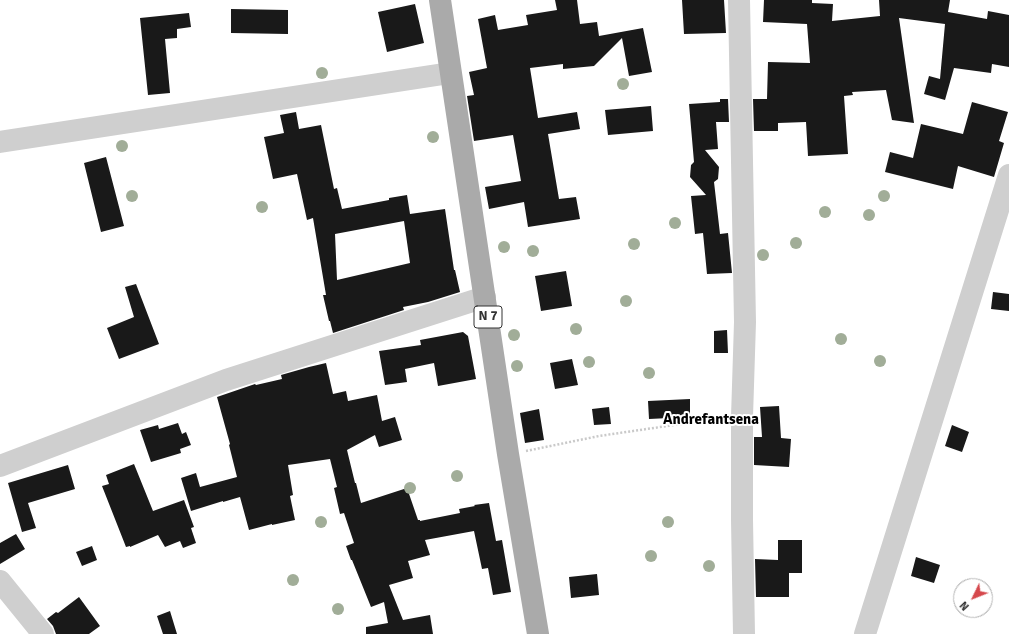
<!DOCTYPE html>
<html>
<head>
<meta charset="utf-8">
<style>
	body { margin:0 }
	#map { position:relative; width:1009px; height:634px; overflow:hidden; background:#fff; font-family:Signika,sans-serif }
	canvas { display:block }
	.north { position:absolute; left:953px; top:578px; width:40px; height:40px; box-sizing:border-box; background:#fff; border:1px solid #adadad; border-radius:50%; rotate:227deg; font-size:11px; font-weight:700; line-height:16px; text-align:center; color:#323232 }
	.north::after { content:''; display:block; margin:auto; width:14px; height:18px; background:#d5484c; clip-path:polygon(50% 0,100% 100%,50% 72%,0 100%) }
</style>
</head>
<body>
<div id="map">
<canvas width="1009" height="634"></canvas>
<div class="north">N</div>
</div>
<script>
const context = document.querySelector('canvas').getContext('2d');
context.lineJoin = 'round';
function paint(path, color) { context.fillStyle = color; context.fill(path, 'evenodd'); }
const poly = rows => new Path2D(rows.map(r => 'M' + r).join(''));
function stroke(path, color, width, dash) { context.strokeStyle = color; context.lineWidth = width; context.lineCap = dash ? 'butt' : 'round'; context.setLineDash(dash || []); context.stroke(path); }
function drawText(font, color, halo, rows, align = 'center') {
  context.font = font + ' Signika,sans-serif'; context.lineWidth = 4; context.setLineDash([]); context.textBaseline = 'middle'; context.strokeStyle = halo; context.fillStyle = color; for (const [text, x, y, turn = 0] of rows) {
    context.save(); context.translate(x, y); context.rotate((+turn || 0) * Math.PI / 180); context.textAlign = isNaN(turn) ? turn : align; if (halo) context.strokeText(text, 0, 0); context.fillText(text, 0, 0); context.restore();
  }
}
paint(poly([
	[555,0,577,0,580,24,597,22,599,36,643,28,652,72,629,76,622,38,594,66,563,69,563,64,530,68,538,118,577,112,580,129,548,134,559,199,576,197,580,219,528,227,524,202,489,209,485,187,521,181,513,135,474,141,467,96,474,95,469,72,487,68,478,19,495,15,498,30,528,25,526,15,557,10],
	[682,0,724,0,726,33,684,34],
	[764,0,812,0,812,3,833,4,832,21,880,16,879,0,950,0,948,12,987,19,988,11,1009,15,1009,67,992,64,991,73,954,68,945,100,924,94,929,76,940,79,945,24,899,18,914,123,892,120,886,90,852,92,853,95,844,96,848,154,808,156,806,122,778,123,778,131,754,131,753,99,767,99,768,62,810,63,807,24,763,22],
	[415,4,424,43,387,52,378,12],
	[231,9,288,10,288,34,231,33],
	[189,13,191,27,177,29,177,38,165,39,170,93,148,95,140,18],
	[720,99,728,99,729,122,716,122,718,149,705,150,719,167,718,179,714,182,720,234,728,233,732,273,707,274,703,233,695,234,691,196,706,195,690,177,691,165,694,162,689,104,720,102],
	[972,102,1008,112,999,141,1004,143,994,177,958,166,953,189,885,172,890,152,913,158,921,124,963,134],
	[651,106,653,131,608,135,605,110],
	[296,112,299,129,321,125,334,189,337,188,342,209,389,200,389,198,407,195,410,214,445,209,454,270,455,270,460,292,428,302,403,307,404,310,333,333,330,321,329,321,323,295,326,295,313,218,307,220,297,174,273,179,264,137,284,133,280,115],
	[404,221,410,263,337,280,335,234],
	[106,157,124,226,101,232,84,163],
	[566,271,572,306,541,311,535,276],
	[136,284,159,344,119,359,107,328,134,317,125,287],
	[993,292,1009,294,1009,311,991,309],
	[727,330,728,353,714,353,714,331],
	[463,332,468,336,476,379,438,386,434,363,405,369,407,382,385,385,379,351,421,345,420,340],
	[572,359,578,385,555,389,550,363],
	[326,363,333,394,346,391,348,401,377,395,382,421,395,417,402,440,379,447,375,435,347,450,355,483,356,483,361,503,407,488,418,520,420,520,420,521,460,513,459,509,475,506,474,505,489,503,496,541,502,540,511,592,493,595,488,568,482,569,474,531,425,540,430,555,408,561,413,578,389,585,403,620,430,615,433,634,366,634,366,627,388,623,384,602,371,607,352,560,351,560,346,546,354,543,344,513,340,514,334,488,337,487,330,459,288,465,293,495,290,496,295,520,272,525,272,524,249,530,240,497,223,502,223,501,191,511,181,478,196,473,200,487,237,477,229,445,230,444,217,397,255,384,256,385,282,379,281,375,309,367],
	[690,399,690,417,649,419,648,401],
	[779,406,781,438,791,439,789,467,754,465,754,437,762,437,760,407],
	[609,407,611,424,594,425,592,409],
	[539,409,544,440,525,443,520,413],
	[178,423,182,434,186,432,191,445,180,449,181,453,151,462,140,430,158,425,159,429],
	[952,425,969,432,962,452,945,446],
	[134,464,153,511,184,500,194,527,191,528,196,543,183,548,180,541,165,547,158,535,130,547,130,546,126,547,102,486,109,484,106,475],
	[68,465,75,489,28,503,36,528,22,532,8,483],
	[16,534,25,549,0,564,0,543],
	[778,540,802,540,802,573,789,573,789,597,756,597,755,559,778,560],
	[92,546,97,560,82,566,76,552],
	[916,557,940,565,934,583,911,576],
	[597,574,599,595,571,598,569,577],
	[79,597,100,626,89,634,56,634,53,626,47,619,56,612,58,613],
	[170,611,177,634,163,634,157,616]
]), '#191919');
stroke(poly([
	[526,451,599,436,674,425,723,419]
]), '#c9c9c9', 2.5, [2, 2]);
stroke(poly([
	[739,0,745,322,742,417,742,520,744,634],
	[0,142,450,73],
	[0,466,226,380,485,297],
	[0,581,43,634],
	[865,634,1009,175]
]), '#cfcfcf', 22);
stroke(poly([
	[440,0,508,454,538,634]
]), '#aaa', 22);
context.fillStyle = '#a1ad98';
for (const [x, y] of [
	[322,73],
	[623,84],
	[433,137],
	[122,146],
	[132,196],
	[884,196],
	[262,207],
	[825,212],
	[869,215],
	[675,223],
	[796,243],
	[634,244],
	[504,247],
	[533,251],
	[763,255],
	[626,301],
	[576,329],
	[514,335],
	[841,339],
	[880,361],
	[589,362],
	[517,366],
	[649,373],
	[457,476],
	[410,488],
	[321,522],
	[668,522],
	[651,556],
	[709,566],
	[293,580],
	[338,609]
]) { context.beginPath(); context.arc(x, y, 6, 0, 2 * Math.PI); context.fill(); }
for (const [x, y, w] of [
	[488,317,28]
]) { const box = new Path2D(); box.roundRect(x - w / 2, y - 11, w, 22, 3); context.fillStyle = '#fff'; context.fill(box); stroke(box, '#323232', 1); }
drawText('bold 13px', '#323232', null, [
	["N 7",488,317]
]);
drawText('bold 15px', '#000', '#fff', [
	["Andrefantsena",711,420]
]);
</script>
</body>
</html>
